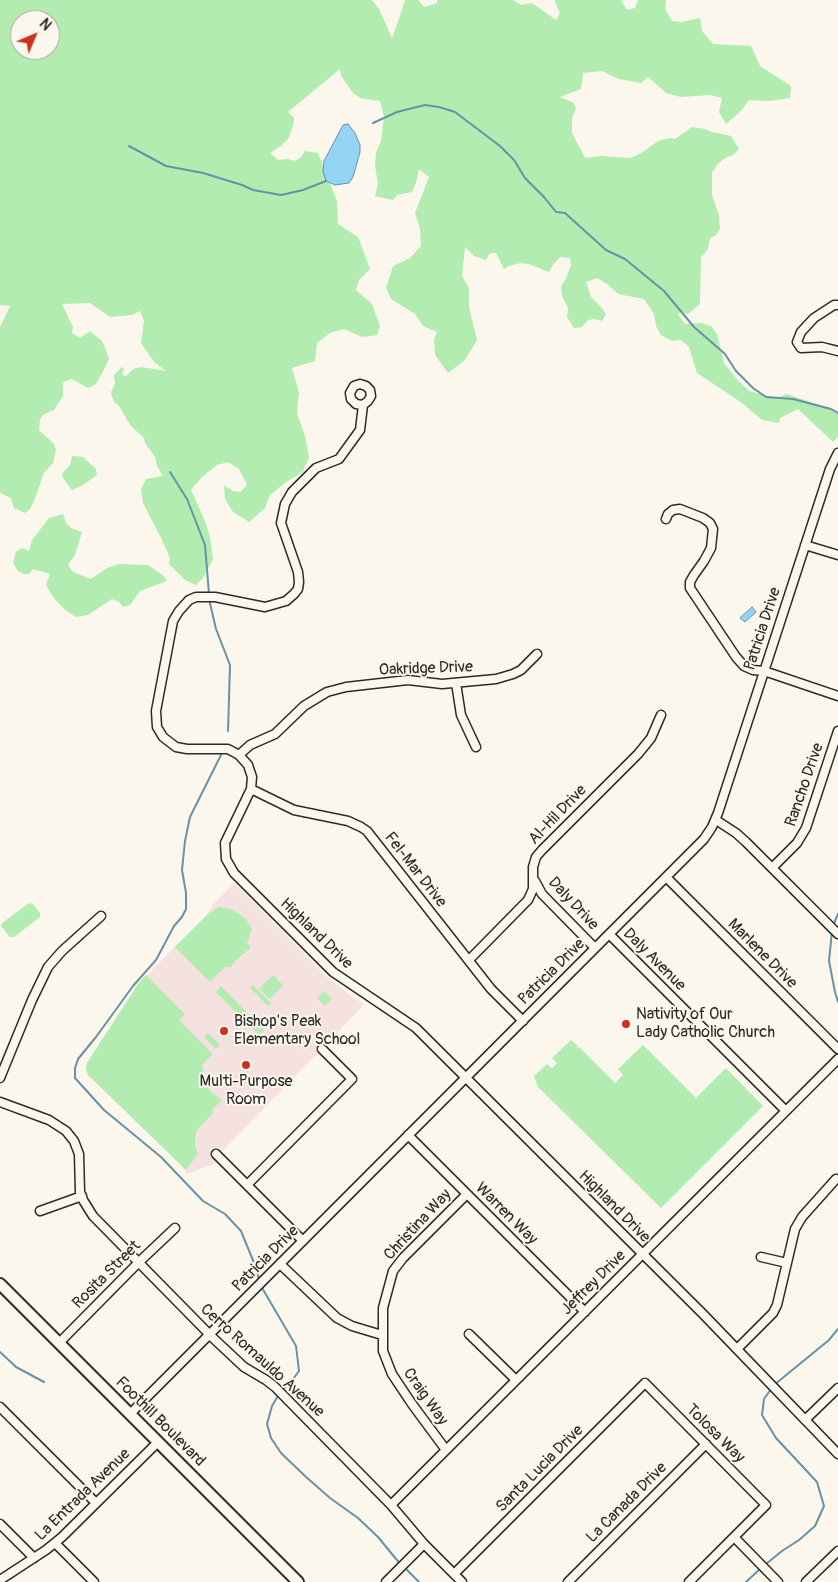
<!DOCTYPE html>
<html>
<head>
<meta charset="utf-8">
<style>
	body { margin:0 }
	#map { position:relative; width:838px; height:1582px; overflow:hidden; background:#fbf7ec; font-family:Pangolin,sans-serif }
	canvas { display:block }
	.north { position:absolute; left:10px; top:10px; width:50px; height:50px; box-sizing:border-box; background:#fbf7ec; border:1px solid #a8a59f; border-radius:50%; rotate:45deg; font-size:14px; font-weight:700; line-height:20px; text-align:center; color:#2b2b2b }
	.north::after { content:''; display:block; margin:auto; width:18px; height:22px; background:#c8321e; clip-path:polygon(50% 0,100% 100%,50% 72%,0 100%) }
</style>
</head>
<body>
<div id="map">
<canvas width="838" height="1582"></canvas>
<div class="north">N</div>
</div>
<script>
const context = document.querySelector('canvas').getContext('2d');
context.lineJoin = 'round';
function paint(path, color) { context.fillStyle = color; context.fill(path, 'evenodd'); }
const poly = rows => new Path2D(rows.map(r => 'M' + r).join(''));
function stroke(path, color, width, dash) { context.strokeStyle = color; context.lineWidth = width; context.lineCap = dash ? 'butt' : 'round'; context.setLineDash(dash || []); context.stroke(path); }
function drawText(font, color, halo, rows, align = 'center') {
  context.font = font + ' Pangolin,sans-serif'; context.lineWidth = 4; context.setLineDash([]); context.textBaseline = 'middle'; context.strokeStyle = halo; context.fillStyle = color; for (const [text, x, y, turn = 0] of rows) {
    context.save(); context.translate(x, y); context.rotate((+turn || 0) * Math.PI / 180); context.textAlign = isNaN(turn) ? turn : align; if (halo) context.strokeText(text, 0, 0); context.fillText(text, 0, 0); context.restore();
  }
}
paint(poly([
	[234,883,327,977,351,996,364,1004,322,1049,223,1150,216,1154,216,1163,187,1174,184,1172,186,1169,88,1075,86,1068,87,1063,138,984,205,917,214,903]
]), '#f4e1e0');
paint(poly([
	[0,0,372,0,379,9,392,38,400,16,405,0,418,0,424,7,437,3,437,0,513,0,521,5,532,3,556,20,560,13,555,2,555,0,621,0,627,10,635,8,638,0,666,0,665,9,672,21,682,22,700,18,702,31,713,44,751,46,760,66,791,86,790,98,769,101,749,100,741,111,726,124,719,112,722,98,710,95,681,97,666,93,648,77,641,83,619,79,602,71,583,73,581,89,560,97,574,103,576,109,572,118,572,133,585,158,601,156,631,158,643,152,658,141,671,138,675,139,692,127,705,129,712,132,731,136,739,149,733,155,725,158,717,165,712,173,712,195,719,216,720,229,715,236,710,238,708,249,701,257,700,304,688,314,681,312,678,314,685,324,701,323,711,326,717,334,724,363,735,377,749,391,777,398,787,394,831,409,838,414,838,437,833,442,798,409,780,418,779,423,762,420,742,403,697,373,689,347,681,340,672,341,661,335,656,326,654,314,644,299,618,294,607,284,597,278,586,282,591,297,602,308,606,314,602,321,595,319,588,320,582,327,574,328,567,317,568,308,562,296,561,286,566,279,571,264,570,258,560,257,552,266,549,272,529,264,520,263,509,266,504,269,496,253,490,253,486,260,474,256,465,247,462,276,469,288,469,307,477,340,465,360,448,373,435,355,434,339,437,332,423,326,415,314,391,299,386,288,393,266,410,258,421,246,420,229,415,213,429,177,419,169,416,183,412,192,397,195,393,200,375,196,378,184,375,166,376,152,381,141,384,117,380,101,360,98,353,93,341,76,340,69,288,112,294,118,293,126,288,139,281,146,270,153,278,160,288,159,294,161,300,158,305,151,318,153,337,201,338,224,358,237,370,269,359,280,356,290,372,304,380,326,377,335,362,337,344,329,330,333,317,343,315,361,292,368,299,393,297,413,305,436,309,457,303,472,286,482,270,495,265,508,249,522,233,512,225,499,224,485,233,491,240,492,247,485,239,469,228,462,217,465,202,477,191,490,205,521,210,537,213,559,203,578,196,585,185,580,169,564,170,558,160,536,143,503,141,489,146,479,163,476,157,466,155,457,145,443,144,438,130,425,119,406,115,403,112,397,111,392,115,384,114,375,122,367,124,368,122,375,126,376,133,369,141,367,166,371,154,362,141,343,144,321,140,311,132,315,110,317,90,303,62,304,73,327,72,333,80,338,90,331,102,341,109,358,107,364,96,384,88,388,72,379,63,382,63,396,54,410,44,414,40,419,39,430,54,444,56,450,53,463,44,473,34,501,30,509,25,513,14,508,11,498,0,493,0,327,10,306,0,305],
	[20,20,50,20,50,50,20,50],
	[72,456,83,457,96,469,97,475,83,485,72,490,63,478,62,474,70,465],
	[63,514,66,523,71,528,82,532,75,555,68,565,73,572,91,579,107,568,119,564,148,565,164,576,167,581,140,591,130,605,123,607,119,602,112,599,88,615,76,617,64,609,53,597,46,585,50,574,33,569,29,574,24,574,18,571,13,563,16,552,22,548,29,551,32,540,49,518],
	[29,903,33,904,40,913,40,917,14,937,10,937,1,926,2,923],
	[219,907,233,910,246,919,252,929,247,943,251,947,234,962,231,967,225,967,210,982,175,947,205,917,215,909],
	[146,975,185,1014,179,1020,213,1054,202,1065,205,1079,211,1092,222,1100,212,1110,214,1112,197,1130,195,1138,195,1146,198,1154,186,1170,88,1075,86,1068,87,1063,138,984],
	[273,975,283,985,270,999,259,989],
	[253,985,271,1003,268,1006,250,988],
	[221,986,264,1030,259,1035,216,992],
	[324,991,332,999,325,1006,317,998],
	[208,1033,220,1045,216,1049,204,1037],
	[571,1040,578,1046,576,1048,577,1049,579,1047,615,1083,623,1075,618,1069,643,1045,696,1098,726,1068,763,1106,661,1208,538,1087,534,1076,547,1064,552,1068,557,1063,552,1058]
]), '#b2ecb0');
const water = poly([
	[348,124,355,133,360,145,360,152,353,177,349,183,335,185,326,181,323,171,324,161,343,125,348,124],
	[752,607,756,612,745,622,740,618,752,607]
]);
paint(water, '#94d5f6');
stroke(water, '#6a91a5', 1);
stroke(poly([
	[373,123,397,112,425,105,439,107,455,112,500,146,514,160,525,178,544,197,556,212,565,213,606,250,625,259,664,291,694,327,725,354,736,371,753,388,766,397,793,399,831,409,838,413],
	[129,146,166,166,203,173,242,185,253,190,281,195,303,190,326,181],
	[170,472,187,499,205,545,209,594],
	[209,599,216,629,230,665,228,731],
	[221,755,190,817,185,841,182,870,186,893,186,909,182,917,174,926,156,960,133,986,96,1037,78,1059,75,1068,75,1078,104,1110,161,1157,203,1201,225,1214,241,1231,257,1270,259,1282],
	[833,926,838,914],
	[832,931,829,961,835,992,838,1002],
	[261,1286,296,1346,299,1371,291,1382,282,1390],
	[0,1352,16,1367,44,1382],
	[774,1385,829,1340,838,1329],
	[279,1394,272,1406,267,1424,271,1438,281,1453,305,1476,330,1498,358,1518,378,1537,401,1565],
	[766,1564,782,1551,799,1540,815,1526,824,1506,817,1482,776,1438,762,1415,764,1399,771,1389],
	[405,1568,419,1582],
	[746,1582,760,1569]
]), '#6a91a5', 2);
const minor = poly([
	[838,305,834,305,814,318,801,332,797,342,801,348,822,347,838,351],
	[363,405,356,404,351,399,350,393,354,386,360,384,366,386,370,390,371,396,368,401,363,405,360,430,339,459,316,468,292,492,285,504,281,523,298,572,299,582,298,589,294,594,286,601,265,607,215,597,196,597,189,600,179,611,173,621,156,711,157,727,163,737,176,747,187,749,228,749,239,755,248,765,252,777,251,789,225,843,226,859,234,873,333,972,416,1028,703,1314,838,1454],
	[666,519,668,514,673,510,680,509,703,518,710,523,713,529,711,548,704,561,694,575,690,582,690,588,736,657,744,666,753,670,764,671,838,696],
	[805,545,838,555],
	[456,683,461,715,476,747],
	[239,755,250,745,275,734,304,706,327,692,346,687,408,680,442,684,496,679,513,674,521,670,537,654],
	[251,789,294,810,348,821,361,827,367,831,491,989,523,1021],
	[716,820,736,833,746,842,838,934],
	[772,868,797,843,806,828,838,731],
	[666,877,838,1049],
	[535,881,542,894,595,948],
	[609,934,786,1111],
	[469,960,528,900,533,889,533,867,536,857,542,850,638,754,651,738,661,715],
	[0,1078,32,1000,48,967,62,951,101,916],
	[0,1102,49,1120,66,1131,74,1141,79,1154,80,1192,83,1200,93,1216,213,1338,244,1367,266,1380,275,1387,391,1505,424,1544,462,1582],
	[408,1135,585,1312],
	[216,1154,303,1241],
	[247,1185,352,1079,322,1049],
	[40,1211,82,1196],
	[761,1257,787,1263],
	[280,1264,337,1318,352,1326,382,1335],
	[469,1334,516,1380],
	[59,1343,139,1262,175,1228],
	[737,1349,773,1313,777,1305,795,1229,802,1217,836,1179],
	[0,1407,96,1503],
	[130,1414,704,839,712,827,718,813,830,469,838,453],
	[805,1420,838,1388],
	[446,1450,412,1404,392,1374,383,1351,383,1308,393,1271,403,1258,467,1194],
	[391,1505,838,1059],
	[0,1524,34,1558],
	[734,1537,778,1582],
	[55,1543,94,1582],
	[454,1574,645,1383,766,1505,689,1582],
	[0,1580,46,1550,62,1537,158,1442],
	[386,1582,424,1544],
	[568,1582,706,1444],
	[806,1582,838,1551]
]);
const tertiary = poly([
	[0,1284,298,1582]
]);
stroke(minor, '#2b2b2b', 11);
stroke(tertiary, '#2b2b2b', 14);
stroke(minor, '#fbf7ec', 8);
stroke(tertiary, '#fbf7ec', 10);
for (const [x, y, r, color] of [
	[626,1024,5,"#c8321e"],
	[224,1031,5,"#c8321e"],
	[246,1065,5,"#c8321e"]
]) { const dot = new Path2D(); dot.arc(x, y, r, 0, 2 * Math.PI); context.fillStyle = color; context.fill(dot); stroke(dot, '#fbf7ec', 2); }
drawText('16px', '#2b2b2b', '#fbf7ec', [
	["Patricia Drive",763,629,-72],
	["Oakridge Drive",426,669,-2],
	["Rancho Drive",805,785,-71],
	["Al-Hil Drive",558,815,-46],
	["Fel-Mar Drive",415,870,52],
	["Daly Drive",573,904,47],
	["Highland Drive",316,934,44],
	["Marlene Drive",762,954,45],
	["Daly Avenue",654,960,45],
	["Patricia Drive",552,972,-45],
	["Highland Drive",614,1207,45],
	["Warren Way",506,1214,45],
	["Christina Way",418,1225,-47],
	["Patricia Drive",266,1259,-45],
	["Rosita Street",107,1275,-45],
	["Jeffrey Drive",594,1283,-45],
	["Cerro Romauldo Avenue",262,1361,42],
	["Craig Way",425,1397,55],
	["Foothill Boulevard",160,1422,45],
	["Tolosa Way",715,1434,45],
	["Santa Lucia Drive",540,1469,-45],
	["La Entrada Avenue",83,1495,-44],
	["La Canada Drive",627,1503,-45]
]);
drawText('16px', '#2b2b2b', '#fbf7ec', [
	["Nativity of Our",636,1015],
	["Lady Catholic Church",636,1033],
	["Bishop's Peak",234,1022],
	["Elementary School",234,1040],
	["Multi-Purpose",246,1082,"center"],
	["Room",246,1100,"center"]
], 'left');
</script>
</body>
</html>
